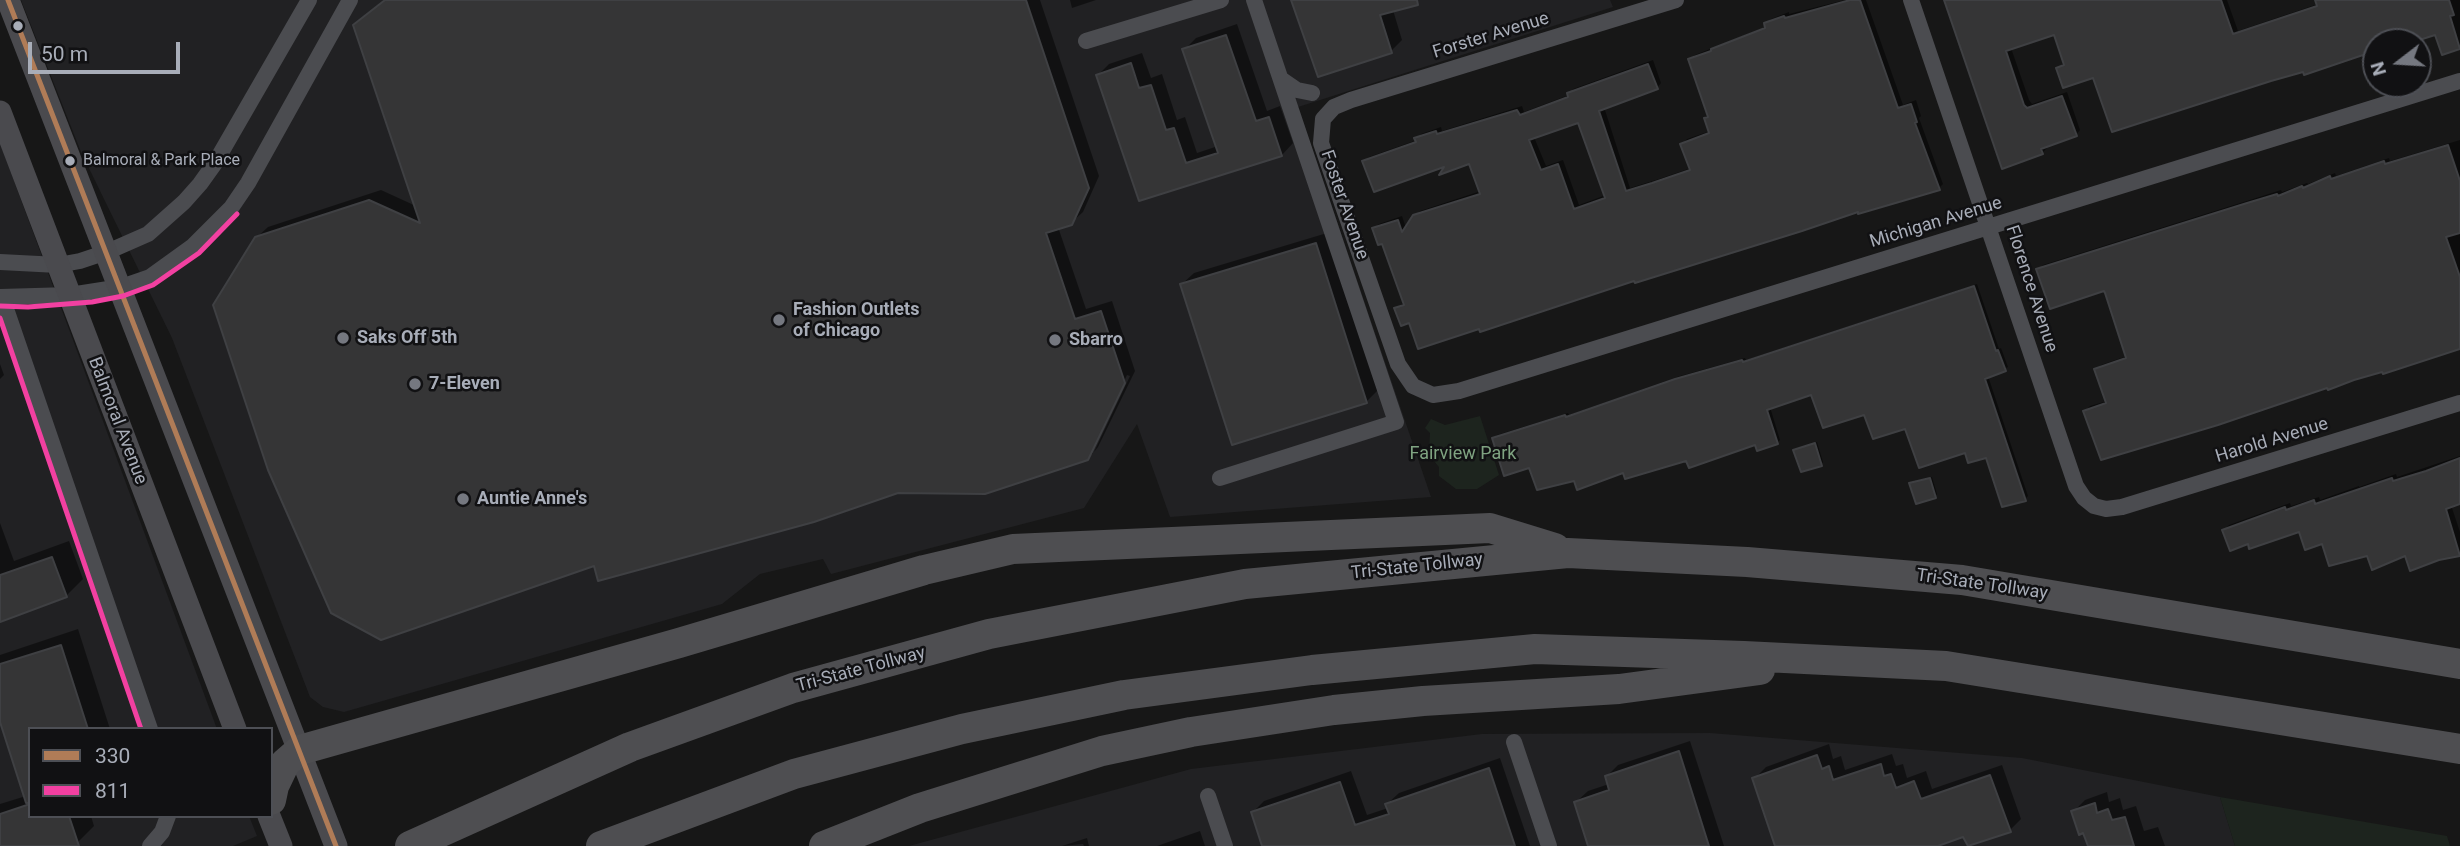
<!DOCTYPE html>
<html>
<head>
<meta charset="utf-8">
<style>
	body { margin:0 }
	#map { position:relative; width:2460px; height:846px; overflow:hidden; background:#171717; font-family:Roboto,sans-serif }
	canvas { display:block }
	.legend { position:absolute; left:28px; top:727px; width:245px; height:91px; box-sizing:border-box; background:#111113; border:2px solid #4d4f55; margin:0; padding:9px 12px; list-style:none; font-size:21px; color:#a8adb8 }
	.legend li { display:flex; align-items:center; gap:14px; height:35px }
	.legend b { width:35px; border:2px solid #4d4f55 }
	.north { position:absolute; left:2362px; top:28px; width:70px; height:70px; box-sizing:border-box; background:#111113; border:2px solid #4d4f55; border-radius:50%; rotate:253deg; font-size:19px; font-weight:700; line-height:28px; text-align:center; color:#a8adb8 }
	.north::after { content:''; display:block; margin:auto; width:24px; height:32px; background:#757880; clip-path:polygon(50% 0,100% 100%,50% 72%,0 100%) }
	.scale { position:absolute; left:28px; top:42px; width:152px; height:32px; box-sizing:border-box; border:4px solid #a8adb8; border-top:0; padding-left:9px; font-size:21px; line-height:24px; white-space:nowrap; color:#a8adb8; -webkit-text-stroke:5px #111113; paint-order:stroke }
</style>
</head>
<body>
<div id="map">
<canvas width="2460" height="846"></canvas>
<ul class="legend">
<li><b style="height:9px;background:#b07c57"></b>330</li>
<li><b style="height:9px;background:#f240a1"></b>811</li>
</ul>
<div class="north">N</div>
<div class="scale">50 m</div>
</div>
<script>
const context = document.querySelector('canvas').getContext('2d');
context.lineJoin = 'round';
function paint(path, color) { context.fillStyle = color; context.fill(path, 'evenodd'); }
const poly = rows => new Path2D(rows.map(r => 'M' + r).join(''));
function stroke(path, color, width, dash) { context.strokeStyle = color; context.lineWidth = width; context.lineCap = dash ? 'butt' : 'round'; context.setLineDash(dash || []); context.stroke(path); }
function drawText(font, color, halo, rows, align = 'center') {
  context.font = font + ' Roboto,sans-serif'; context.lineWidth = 5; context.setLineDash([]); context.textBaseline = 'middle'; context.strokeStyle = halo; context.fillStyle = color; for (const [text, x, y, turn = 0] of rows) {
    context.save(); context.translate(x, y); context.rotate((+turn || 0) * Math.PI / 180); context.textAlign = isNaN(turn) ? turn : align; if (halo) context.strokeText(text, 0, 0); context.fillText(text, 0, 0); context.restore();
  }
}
paint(poly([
	[21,0,1610,0,1613,7,1298,107,1431,497,1170,517,1137,424,1084,508,831,574,823,559,760,574,722,604,344,712,323,707,310,697,172,338,81,152],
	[0,143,217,729,30,729,30,816,249,816,257,836,233,846,0,846],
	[1710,733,2022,758,2220,797,2235,846,909,846,1191,769,1482,734]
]), '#212123');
paint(poly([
	[1480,416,1499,475,1477,489,1456,489,1439,476,1439,467,1429,455,1430,433,1425,428,1431,419,1445,425],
	[2220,797,2447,836,2450,846,2235,846]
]), '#1d241e');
paint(poly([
	[384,0,1040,0,1099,176,1083,212,1071,223,1058,227,1086,309,1112,301,1135,371,1098,447,1094,452,1130,376,1127,375,1090,453,1093,453,1087,459,897,491,595,564,256,238,268,227,381,190,416,206,355,25],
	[1070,0,1096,0,1072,8],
	[1293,0,1402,0,1393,10,1402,40,1391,51],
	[1845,0,1866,0,1903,105,1916,100,1921,116,1919,118,1943,184,1939,188,1859,210,1480,326,1410,320,1396,308,1405,302,1383,241,1374,228,1379,224,1402,216,1406,228,1420,211,1481,191,1470,162,1449,164,1364,162,1369,157,1417,140,1421,134,1441,127,1442,131,1522,106,1524,112,1569,95,1573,89,1653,60,1661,83,1657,88,1604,107,1630,188,1659,179,1691,168,1682,144,1687,139,1710,131,1706,119,1709,115,1690,59,1695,55,1767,26,1766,24,1771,19,1789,12,1789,14],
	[1579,120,1606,195,1579,205,1563,160,1546,166,1534,137],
	[1946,0,2227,0,2238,31,2318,4,2317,0,2460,0,2460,48,2443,53,2436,32,2408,42,2376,42,2376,51,2304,70,2094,76,2058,69,2065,63,2055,33,2011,48,2029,100,2032,104,2067,92,2080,130,2076,135,2046,145,2047,148,2042,153],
	[1237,24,1267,111,1280,106,1293,143,1282,155,1195,184,1098,75,1109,64,1142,53,1151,78,1162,74,1177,120,1185,117,1197,153,1218,146,1184,50,1196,38],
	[2460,140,2460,348,2383,370,2085,411,2090,406,2107,401,2096,370,2101,365,2127,356,2105,289,2038,270,2043,265,2253,199,2281,190,2282,192,2307,183,2308,184,2335,173,2336,176,2389,158,2390,161],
	[1327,233,1378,390,1366,402,1182,284,1194,273],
	[1977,284,1999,349,2001,348,2008,367,1988,376,2028,496,2025,499,1987,456,1966,451,1812,393,1770,407,1780,440,1777,443,1757,443,1688,459,1575,479,1530,466,1494,438,1497,435,1568,413,1569,415,1680,376,1745,358,1746,360],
	[0,364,4,375,0,379],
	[1817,442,1823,462,1821,464,1795,450],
	[2460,456,2460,502,2451,505,2460,532,2460,554,2438,558,2407,554,2368,554,2323,541,2300,530,2249,542,2224,530,2229,525,2290,503,2291,506,2319,497,2320,500,2359,486,2359,487,2396,474,2397,477],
	[1932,477,1937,494,1935,496,1911,484],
	[0,523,14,561,69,541,83,579,66,596,0,620],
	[78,629,110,729,30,729,30,816,91,816,94,826,77,843,67,846,0,846,0,804,26,796,0,717,0,655],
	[1690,741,1724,846,1590,846,1576,802,1588,791,1609,784,1607,776,1618,765],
	[1829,744,1833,759,1841,756,1845,770,1892,754,1896,766,1903,764,1907,778,1926,771,1932,789,2002,765,2021,819,2010,830,1964,835,1933,846,1777,846,1754,779,1766,767],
	[1500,758,1530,846,1264,846,1253,812,1264,801,1351,771,1367,815,1388,808,1387,804,1399,793],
	[2107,792,2109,802,2120,798,2123,810,2136,806,2144,831,2158,827,2165,846,2090,846,2073,812,2085,800],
	[1200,831,1205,846,1157,846],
	[1087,838,1089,846,1084,846,1083,844,1062,846]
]), '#0007');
const building = poly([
	[385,0,1026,0,1089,188,1072,225,1046,233,1075,319,1101,311,1125,383,1088,460,985,494,898,493,814,522,598,581,594,566,381,640,331,613,268,470,213,305,255,237,369,200,420,223,353,25,385,0],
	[1291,0,1417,0,1418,5,1380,15,1392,53,1318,77,1291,0],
	[1850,0,1860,0,1898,108,1911,104,1917,122,1915,123,1940,190,1858,214,1858,212,1802,231,1635,283,1634,281,1480,332,1479,329,1418,349,1409,323,1401,326,1394,308,1404,305,1382,244,1378,245,1372,228,1398,220,1402,232,1413,215,1480,194,1469,164,1439,175,1444,167,1374,192,1362,161,1416,142,1414,138,1436,131,1437,134,1517,110,1520,115,1568,97,1567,93,1648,64,1658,89,1599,111,1626,191,1652,183,1690,170,1680,144,1709,133,1704,118,1708,117,1688,59,1711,51,1711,49,1765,28,1764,23,1784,16,1785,18,1850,0],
	[1578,123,1605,198,1574,209,1558,164,1541,170,1529,140,1578,123],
	[1944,0,2221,0,2233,34,2317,6,2315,0,2449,0,2454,15,2450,16,2460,49,2442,55,2435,35,2413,42,2376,42,2376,84,2374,85,2363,55,2304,75,2303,72,2271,81,2112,132,2093,78,2063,88,2056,68,2064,65,2054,35,2006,51,2024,105,2027,108,2062,96,2077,136,2041,149,2043,154,2002,169,1944,0],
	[1226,35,1256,121,1269,117,1282,156,1139,201,1096,75,1131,63,1139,88,1151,85,1166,130,1174,128,1186,163,1218,153,1182,49,1226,35],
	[2448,145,2460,181,2460,233,2446,237,2460,277,2460,349,2383,374,2382,372,2354,380,2328,390,2327,388,2218,425,2101,460,2083,411,2106,403,2094,369,2126,358,2105,293,2104,291,2050,309,2036,269,2247,203,2277,194,2278,196,2302,186,2303,188,2330,176,2331,179,2384,161,2385,164,2448,145],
	[1316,243,1367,403,1232,445,1180,284,1316,243],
	[1974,286,1996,351,1998,350,2006,371,1985,379,2026,501,2002,507,1986,458,1968,463,1965,453,1919,468,1905,429,1873,439,1864,415,1823,428,1811,395,1767,410,1778,444,1757,451,1755,445,1689,468,1686,461,1625,479,1623,473,1577,490,1574,481,1537,490,1529,468,1504,476,1492,438,1565,415,1566,417,1675,379,1742,360,1743,362,1974,286],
	[1815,443,1822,466,1801,472,1793,450,1815,443],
	[2460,458,2460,504,2446,509,2460,556,2439,560,2410,571,2405,556,2372,570,2367,556,2329,566,2322,544,2305,550,2299,532,2249,549,2248,544,2230,551,2222,530,2285,507,2286,510,2314,500,2315,504,2392,478,2393,481,2426,471,2460,458],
	[1930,478,1936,498,1916,504,1909,483,1930,478],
	[52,557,67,597,0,622,0,575,52,557],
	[61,645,88,729,30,729,30,803,26,803,0,722,0,664,61,645],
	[1679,751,1709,846,1588,846,1574,802,1609,790,1605,776,1679,751],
	[1817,755,1822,769,1829,766,1833,780,1881,764,1884,776,1891,774,1896,788,1914,781,1921,799,1990,775,2011,832,1968,846,1963,837,1938,846,1775,846,1752,778,1817,755],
	[1489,768,1515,846,1262,846,1251,812,1340,782,1355,825,1389,814,1385,804,1489,768],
	[2095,803,2097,813,2108,809,2112,820,2125,817,2134,846,2088,846,2083,833,2079,835,2071,811,2095,803],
	[30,804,30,816,69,816,79,846,0,846,0,814,30,804]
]);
paint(building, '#353536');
stroke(building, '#3f4043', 2);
stroke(poly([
	[1676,0,1351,100,1334,107,1323,119,1321,143,1398,364,1413,386,1433,395,1459,391,2460,81],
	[1911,0,2076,486,2084,498,2094,506,2106,509,2122,507,2460,403],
	[1086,41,1221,0],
	[1281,79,1297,90,1312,93],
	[0,262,58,265,80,261,107,252,148,234,184,202,200,184,215,163,309,0],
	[0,297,70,295,121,287,150,277,193,246,231,208,248,183,350,0],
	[2,297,150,729],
	[1220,478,1396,422,1254,0],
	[1514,742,1549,846],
	[1208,796,1225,846],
	[150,846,162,832,168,816]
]), '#4b4c50', 16);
stroke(poly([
	[8,0,336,846],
	[0,112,235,729],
	[269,816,281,846]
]), '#4a4a4e', 23);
stroke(poly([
	[271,800,274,786,285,763,300,750,679,643,924,570,1013,549,1490,528,1555,548],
	[410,846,630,747,793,688,989,634,1245,584,1568,553,1747,562,1962,580,2460,664],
	[601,846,794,774,962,729,1124,695,1312,670,1535,649,1744,656,1946,666,2460,749],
	[824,846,920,808,1102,751,1191,732,1334,710,1423,701,1619,689,1760,670]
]), '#4e4e51', 30);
stroke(poly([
	[8,0,336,846]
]), '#b07c57', 5);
stroke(poly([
	[0,306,28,307,92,302,123,296,153,285,199,253,237,214],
	[0,318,141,729]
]), '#f240a1', 5);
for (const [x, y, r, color] of [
	[18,26,6,"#a8adb8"],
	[70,161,6,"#a8adb8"],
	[779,320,7,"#757880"],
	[343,338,7,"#757880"],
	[1055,340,7,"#757880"],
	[415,384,7,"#757880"],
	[463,499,7,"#757880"]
]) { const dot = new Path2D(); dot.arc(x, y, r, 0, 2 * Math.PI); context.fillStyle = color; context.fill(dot); stroke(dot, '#111113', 2.5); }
drawText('16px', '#a8adb8', '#111113', [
	["Balmoral & Park Place",83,161]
], 'left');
drawText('18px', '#a8adb8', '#111113', [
	["Forster Avenue",1491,36,-17],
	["Foster Avenue",1344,205,71],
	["Michigan Avenue",1936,223,-17],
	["Florence Avenue",2031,289,72],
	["Balmoral Avenue",117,421,69],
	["Harold Avenue",2272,441,-17],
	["Tri-State Tollway",1417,567,-6],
	["Tri-State Tollway",1982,585,8],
	["Tri-State Tollway",861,670,-15]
]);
drawText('bold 18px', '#a8adb8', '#111113', [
	["Fashion Outlets",793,310],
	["of Chicago",793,331],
	["Saks Off 5th",357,338],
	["Sbarro",1069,340],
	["7-Eleven",429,384],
	["Auntie Anne's",477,499]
], 'left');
drawText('18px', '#7fa381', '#111113', [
	["Fairview Park",1463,454]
]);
</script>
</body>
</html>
